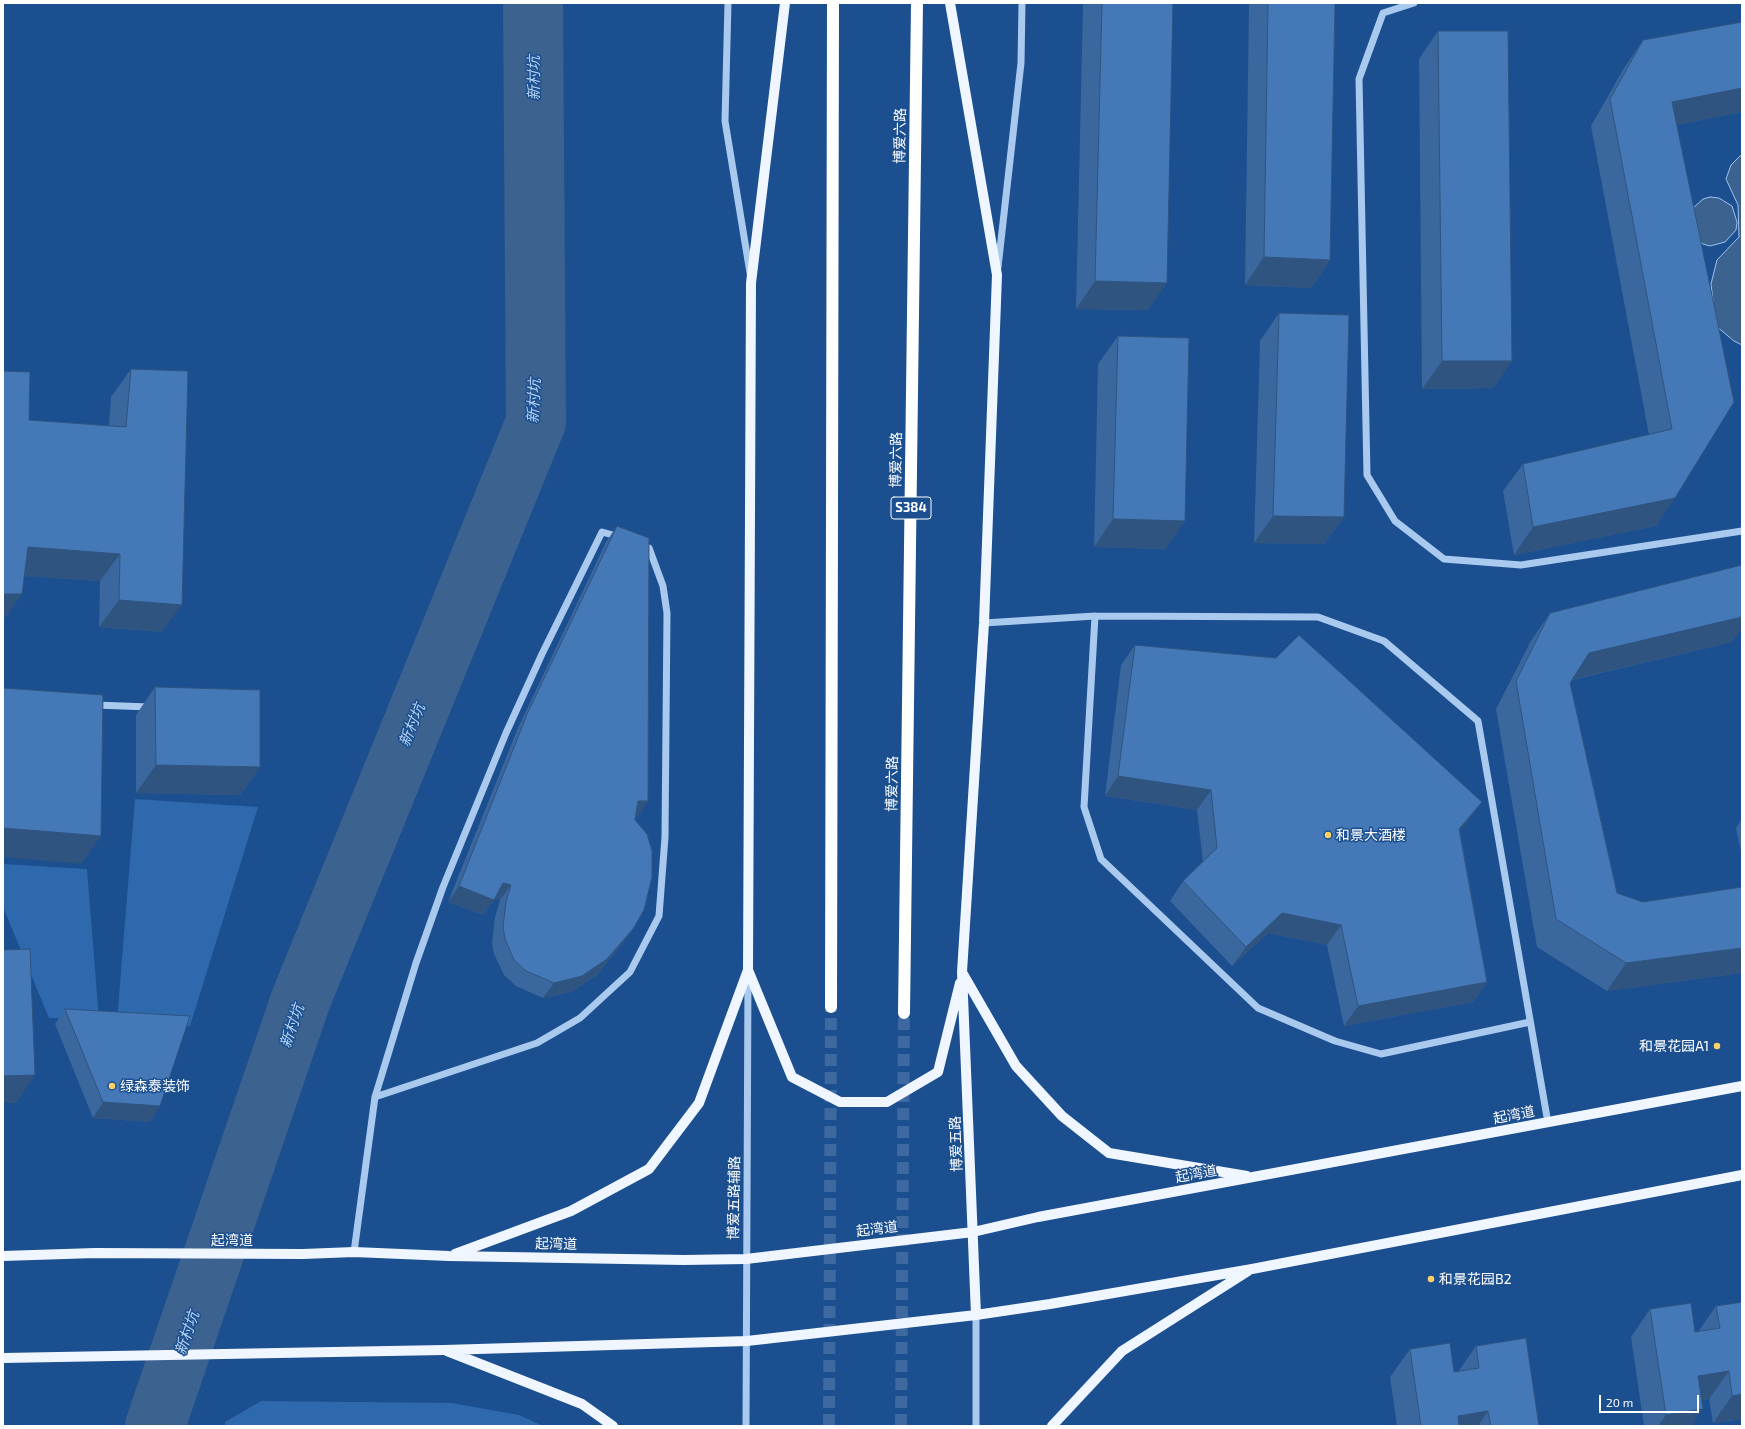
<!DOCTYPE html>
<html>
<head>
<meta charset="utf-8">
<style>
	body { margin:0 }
	#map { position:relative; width:1745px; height:1429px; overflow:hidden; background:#1b4f8f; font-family:"Exo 2",sans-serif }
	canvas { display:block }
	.frame { position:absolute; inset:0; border:4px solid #fff; pointer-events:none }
	.scale { position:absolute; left:1599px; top:1395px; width:100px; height:18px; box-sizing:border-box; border:2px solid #fff; border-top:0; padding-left:5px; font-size:12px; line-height:14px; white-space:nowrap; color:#fff; -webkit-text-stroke:3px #1b4f8f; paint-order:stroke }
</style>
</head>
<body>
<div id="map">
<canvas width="1745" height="1429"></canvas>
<div class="frame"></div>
<div class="scale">20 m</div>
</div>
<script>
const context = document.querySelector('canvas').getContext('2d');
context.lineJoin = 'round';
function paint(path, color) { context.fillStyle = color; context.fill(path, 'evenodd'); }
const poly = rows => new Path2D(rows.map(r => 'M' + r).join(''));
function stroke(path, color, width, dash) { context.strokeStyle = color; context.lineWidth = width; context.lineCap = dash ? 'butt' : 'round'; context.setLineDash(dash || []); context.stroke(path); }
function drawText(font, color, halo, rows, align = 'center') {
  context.font = font + ' "Exo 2","Noto Sans SC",sans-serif'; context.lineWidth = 3; context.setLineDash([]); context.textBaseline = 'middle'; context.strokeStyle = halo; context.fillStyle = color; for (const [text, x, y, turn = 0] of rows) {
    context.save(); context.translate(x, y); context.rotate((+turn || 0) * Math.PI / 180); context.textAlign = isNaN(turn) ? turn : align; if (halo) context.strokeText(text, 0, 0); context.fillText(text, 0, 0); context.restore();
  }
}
paint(poly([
	[135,799,258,807,190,1026,117,1021],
	[3,864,87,869,99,1020,49,1018,3,907],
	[261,1401,452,1403,519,1415,543,1426,225,1426,225,1422]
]), '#2e69ad');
const water = poly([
	[1742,154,1742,345,1734,341,1716,326,1711,284,1717,260,1739,237,1738,205,1726,179,1731,165,1742,154],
	[1710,197,1719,198,1732,206,1737,222,1736,230,1725,242,1710,246,1703,244,1696,239,1691,210,1703,199,1710,197]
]);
paint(water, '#3c6290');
stroke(water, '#9cc4f0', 1);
stroke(poly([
	[155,1426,301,999,536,422,533,3]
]), '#3c6290', 60);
stroke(poly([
	[829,1426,831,1007],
	[901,1426,904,1013]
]), '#3d69a0', 12, [12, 6]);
stroke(poly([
	[728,3,725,121,750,273],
	[1414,3,1383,13,1359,79,1367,475,1395,521,1444,559,1521,565,1742,531],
	[998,267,1021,63,1022,3],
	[1095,616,1084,807,1101,859,1258,1008,1335,1041,1381,1054,1530,1022],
	[984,623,1095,616,1318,617,1384,641,1478,721,1548,1123],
	[95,705,150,707],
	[375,1097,537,1043,580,1018,630,972,659,916,665,837,667,613,663,586,649,548,641,545],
	[354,1252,375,1097,416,963,443,887,506,733,542,654,602,532,620,537],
	[976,1315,976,1426],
	[746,1426,748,976]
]), '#a9c9ee', 7);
stroke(poly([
	[950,3,997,275,984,623,962,972,976,1315],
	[748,970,792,1077,840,1102,887,1102,938,1072,960,983],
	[963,974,1016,1066,1062,1116,1109,1153,1247,1176],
	[455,1254,571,1211,649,1169,699,1103,748,970,751,283,785,3],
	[3,1256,95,1253,303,1254,354,1252,449,1256,684,1260,746,1259,973,1232,1038,1217,1742,1086],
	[447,1351,582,1404,613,1426],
	[3,1358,444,1350,747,1341,976,1315,1050,1304,1252,1269,1742,1175],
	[1052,1426,1122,1351,1248,1271]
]), '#f0f6ff', 10);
stroke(poly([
	[831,1007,833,3],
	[904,1013,917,3]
]), '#fff', 12);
paint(poly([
	[1084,3,1173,3,1148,310,1076,309,1083,4],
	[1249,3,1335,3,1330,260,1311,288,1245,285],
	[1438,31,1512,361,1493,388,1422,389,1419,59],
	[1643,40,1742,112,1676,125,1734,402,1656,526,1514,555,1503,491,1523,464,1649,435,1591,126,1624,68],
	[1279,313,1344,517,1324,544,1254,543,1260,341],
	[1118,336,1166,549,1094,547,1098,364],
	[131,369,162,632,99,627,100,581,24,576,29,420,109,426,111,397],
	[617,526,638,817,635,816,635,820,633,929,622,944,597,975,571,992,543,998,516,986,504,975,494,954,492,943,495,917,500,900,495,899,483,915,448,902,518,728,606,542],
	[1550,613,1732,642,1572,680,1570,683,1617,893,1643,902,1742,887,1742,973,1607,991,1537,947,1496,709,1531,641],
	[1135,645,1468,821,1460,831,1487,982,1473,1002,1344,1026,1327,945,1268,933,1232,966,1170,901,1183,881,1203,862,1197,810,1105,796,1121,665],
	[155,687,260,767,240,795,136,793,136,715],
	[1742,819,1742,857,1736,828],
	[65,1009,150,1122,93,1118,55,1024],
	[1716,1306,1742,1419,1713,1423,1709,1399,1702,1400,1691,1426,1644,1426,1631,1337,1650,1309,1695,1332,1698,1332],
	[1476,1346,1539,1426,1397,1426,1390,1377,1410,1349,1454,1372,1458,1372]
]), '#3a679d');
paint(poly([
	[1742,88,1742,112,1652,130,1672,102],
	[1264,257,1330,260,1311,288,1245,285],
	[1095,281,1167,283,1148,310,1076,309],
	[1442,361,1512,361,1493,388,1422,389],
	[1675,498,1656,526,1514,555,1533,527],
	[1273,516,1344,517,1324,544,1254,543],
	[1113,519,1185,521,1166,549,1094,547],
	[28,547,120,554,100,581,9,575],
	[3,594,22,594,3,621],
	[119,600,182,605,162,632,99,627],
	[1742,617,1742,628,1732,642,1570,680,1589,653],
	[156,765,260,767,240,795,136,793],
	[1118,776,1211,790,1197,810,1105,796],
	[638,801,648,801,638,817,627,816],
	[1482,802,1468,821,1445,849,1459,829],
	[3,828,101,836,81,864,3,857],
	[503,883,511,885,500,900,493,898],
	[459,886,494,900,483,915,448,902],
	[1282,913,1341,925,1327,945,1268,933,1232,966,1246,947],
	[633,929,622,944,597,975,571,992,543,998,554,983],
	[1742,948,1742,973,1607,991,1626,963],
	[1487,982,1473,1002,1344,1026,1358,1006],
	[35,1075,16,1103,3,1103,3,1076],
	[103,1102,160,1106,150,1122,93,1118],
	[1729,1371,1709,1399,1679,1404,1698,1376],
	[1742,1394,1742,1419,1713,1423,1732,1396],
	[1703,1409,1691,1426,1658,1426,1666,1415],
	[1488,1411,1478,1426,1451,1426,1458,1416]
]), '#305480');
const building = poly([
	[1102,3,1173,3,1167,283,1095,281,1102,3],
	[1268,3,1335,3,1330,260,1264,257,1268,3],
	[1742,22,1742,88,1672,102,1734,402,1675,498,1533,527,1523,464,1672,429,1610,99,1643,40,1742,22],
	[1438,31,1508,31,1512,361,1442,361,1438,31],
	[1279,313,1349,315,1344,517,1273,516,1279,313],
	[1118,336,1189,338,1185,521,1113,519,1118,336],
	[131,369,188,371,182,605,119,600,120,554,28,547,22,594,3,594,3,371,30,372,29,420,126,427,131,369],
	[617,526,649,538,648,801,638,801,635,820,647,834,652,851,652,877,644,910,633,929,607,959,582,976,554,983,526,971,514,960,505,939,503,927,506,902,511,885,503,883,494,900,459,886,528,712,617,526],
	[1742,565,1742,617,1589,653,1570,683,1617,893,1643,902,1742,887,1742,948,1626,963,1556,919,1516,681,1550,613,1742,565],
	[1299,635,1482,802,1459,829,1487,982,1358,1006,1341,925,1282,913,1246,947,1183,881,1217,848,1211,790,1118,776,1135,645,1276,658,1299,635],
	[155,687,260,690,260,767,156,765,155,687],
	[3,688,103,695,101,836,3,828,3,688],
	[30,949,35,1075,3,1076,3,950,30,949],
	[65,1009,190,1016,160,1106,103,1102,65,1009],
	[1742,1302,1742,1394,1732,1396,1729,1371,1698,1376,1703,1409,1666,1415,1650,1309,1691,1303,1695,1332,1720,1328,1716,1306,1742,1302],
	[1526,1338,1539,1426,1491,1426,1488,1411,1458,1416,1459,1426,1421,1426,1410,1349,1450,1343,1454,1372,1479,1368,1476,1346,1526,1338]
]);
paint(building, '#4478b7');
stroke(building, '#305480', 1);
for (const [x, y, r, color] of [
	[1328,835,4,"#ffd166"],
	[1717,1046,4,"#ffd166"],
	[112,1086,4,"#ffd166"],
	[1431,1279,4,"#ffd166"]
]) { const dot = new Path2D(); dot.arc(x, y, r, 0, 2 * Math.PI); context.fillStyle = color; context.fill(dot); stroke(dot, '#1b4f8f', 1.5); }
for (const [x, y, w] of [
	[911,508,40]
]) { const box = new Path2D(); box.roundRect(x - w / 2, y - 11, w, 22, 3); context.fillStyle = '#1b4f8f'; context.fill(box); stroke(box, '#fff', 1); }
drawText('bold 13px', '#fff', null, [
	["S384",911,508]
]);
drawText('14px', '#fff', '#1b4f8f', [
	["博爱六路",900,136,-89],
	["博爱六路",896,460,-89],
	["博爱六路",892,784,-89],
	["起湾道",1514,1115,-11],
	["博爱五路",956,1144,-92],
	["起湾道",1196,1174,-10],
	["博爱五路辅路",734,1198,-89],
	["起湾道",877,1229,-7],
	["起湾道",232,1240],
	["起湾道",556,1244,1]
]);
drawText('14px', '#fff', '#1b4f8f', [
	["和景大酒楼",1336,835],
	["和景花园A1",1709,1046,"right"],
	["绿森泰装饰",120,1086],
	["和景花园B2",1439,1279]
], 'left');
drawText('italic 15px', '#b5d3f5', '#1b4f8f', [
	["新村坑",534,78,-90],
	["新村坑",534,401,-87],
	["新村坑",412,725,-68],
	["新村坑",292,1026,-71],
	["新村坑",187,1333,-71]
]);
</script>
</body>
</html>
